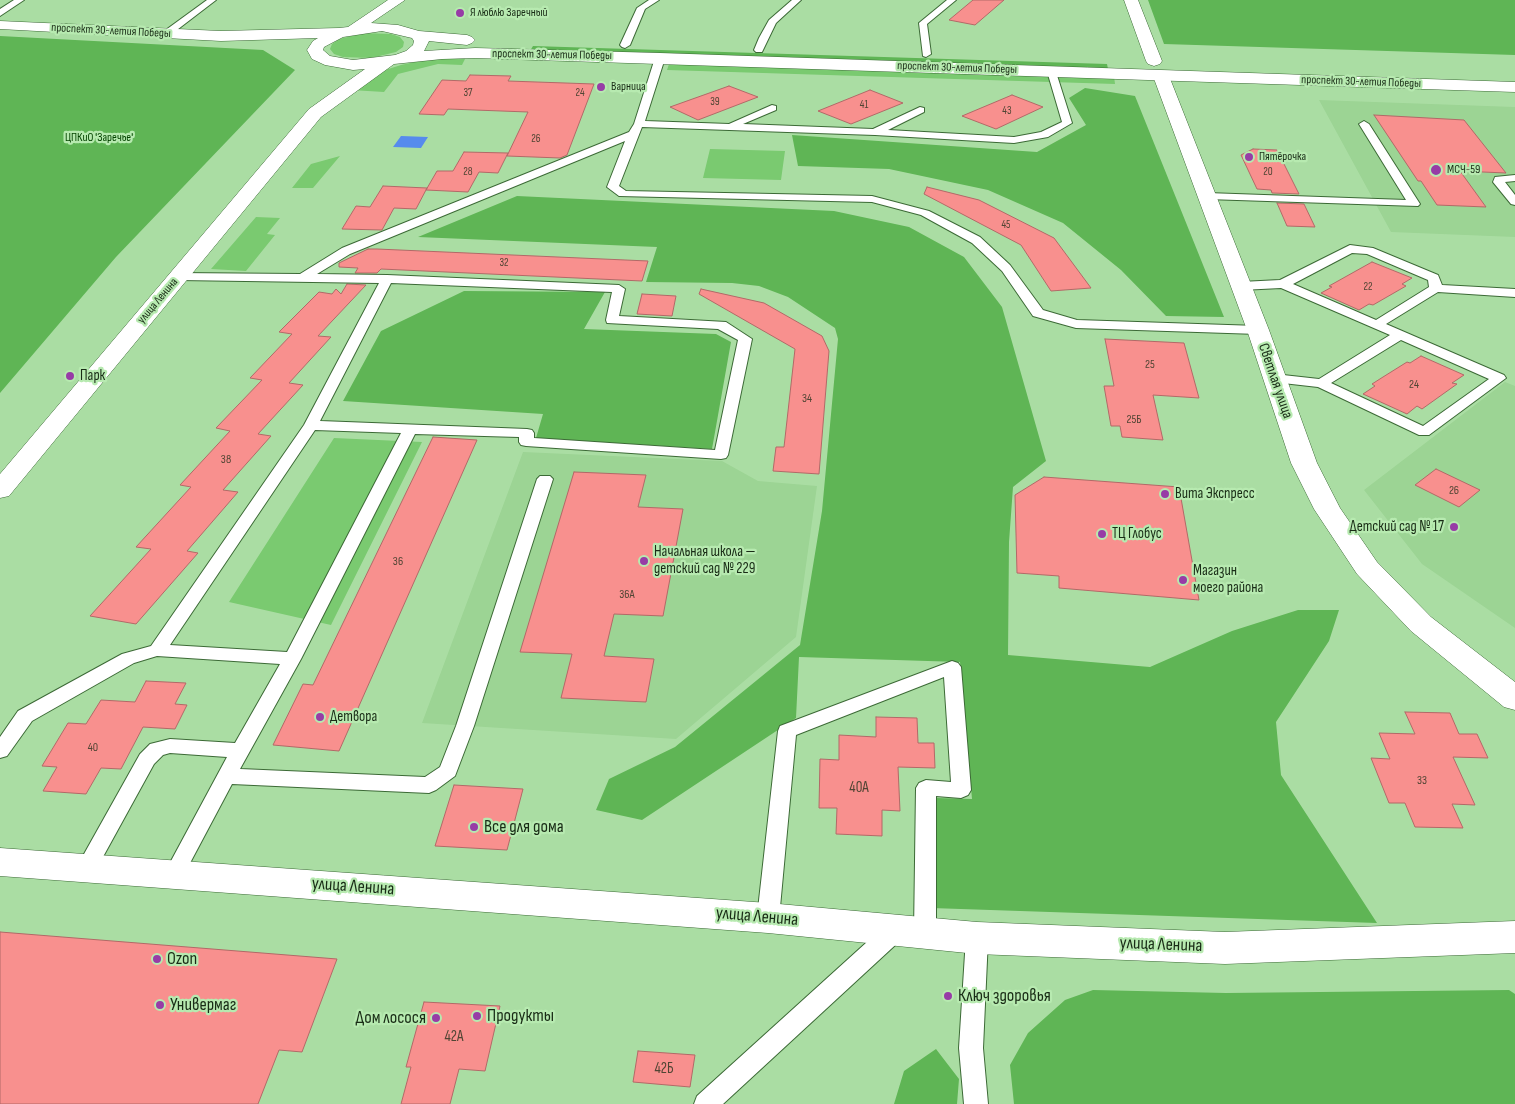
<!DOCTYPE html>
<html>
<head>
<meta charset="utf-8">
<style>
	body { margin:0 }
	canvas { display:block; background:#aadda3 }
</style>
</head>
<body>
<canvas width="1515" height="1104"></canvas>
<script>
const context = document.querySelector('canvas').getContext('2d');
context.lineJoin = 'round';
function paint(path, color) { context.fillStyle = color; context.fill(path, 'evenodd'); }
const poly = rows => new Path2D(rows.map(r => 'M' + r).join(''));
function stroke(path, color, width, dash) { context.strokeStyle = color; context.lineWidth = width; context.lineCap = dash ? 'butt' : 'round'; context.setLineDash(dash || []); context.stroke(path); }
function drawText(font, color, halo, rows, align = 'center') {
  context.font = font + ' "Sofia Sans Condensed",sans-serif'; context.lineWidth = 4.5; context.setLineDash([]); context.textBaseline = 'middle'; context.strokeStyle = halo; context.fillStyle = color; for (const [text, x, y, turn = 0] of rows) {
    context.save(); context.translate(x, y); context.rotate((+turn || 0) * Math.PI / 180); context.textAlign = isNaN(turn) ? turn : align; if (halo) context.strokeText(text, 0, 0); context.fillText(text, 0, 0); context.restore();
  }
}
paint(poly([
	[1319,100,1515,107,1515,237,1391,232],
	[1505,382,1515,386,1515,628,1422,564,1364,490],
	[523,452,722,461,758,481,817,486,796,637,676,739,422,723]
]), '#9cd494');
paint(poly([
	[364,33,391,34,400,37,404,42,403,47,396,52,371,58,343,57,334,54,330,49,332,44,339,39],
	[466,57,462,65,438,64,398,74,384,92,351,90,382,71,401,65,424,60],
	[670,61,1114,76,1115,84,667,70],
	[710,149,785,151,781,180,703,178],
	[340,156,313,188,292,188,311,164],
	[256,217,280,218,267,234,275,235,246,271,211,269],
	[334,438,422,442,331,625,229,602]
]), '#7aca70');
paint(poly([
	[1148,0,1515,0,1515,55,1164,44],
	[0,36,263,50,295,70,116,257,0,393],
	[533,46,1107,64,1108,69,530,51],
	[1085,88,1135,96,1224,317,1166,316,1121,270,1063,223,988,190,889,169,798,166,792,135,1037,152,1086,125,1069,98],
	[517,196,834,211,909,227,964,257,1002,307,1046,461,1013,487,1009,542,1008,655,1150,667,1232,631,1298,610,1339,610,1329,641,1276,722,1281,775,1377,923,931,908,936,798,972,799,960,662,799,657,796,718,642,820,596,810,609,779,675,747,800,645,822,511,838,339,835,328,788,297,759,286,732,283,646,282,657,247,418,237],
	[464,291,605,292,584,329,716,334,731,342,712,449,536,438,543,414,343,401,381,331],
	[1093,990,1226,993,1509,990,1515,994,1515,1104,1014,1104,1010,1065,1028,1033,1065,1000],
	[936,1049,959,1079,957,1104,894,1104,904,1071]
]), '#5fb555');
paint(poly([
	[401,136,428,137,421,148,393,147]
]), '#568bed');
const building = poly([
	[973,0,1004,0,975,25,949,20,973,0],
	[470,75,511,76,508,81,594,84,567,155,560,158,507,156,528,112,448,109,444,115,419,114,442,80,466,81,470,75],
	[729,86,758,97,698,120,670,107,729,86],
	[870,90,903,103,851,124,818,111,870,90],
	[1012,95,1043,107,996,129,962,116,1012,95],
	[1374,115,1464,120,1506,173,1460,171,1486,207,1437,205,1421,181,1418,181,1374,115],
	[1253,149,1277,150,1299,194,1272,193,1271,190,1257,189,1241,155,1253,149],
	[464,152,508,153,498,173,479,172,468,192,426,190,437,171,453,171,464,152],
	[383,186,427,188,416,209,394,208,382,230,342,229,356,206,370,207,383,186],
	[927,187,979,200,1054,238,1091,288,1051,291,1021,245,924,194,927,187],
	[1277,203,1304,204,1315,227,1287,226,1277,203],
	[368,249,377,249,648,261,642,281,381,269,377,273,355,273,358,268,339,267,339,263,368,249],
	[1372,262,1412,278,1402,284,1406,286,1373,305,1369,304,1359,310,1321,293,1332,287,1329,286,1372,262],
	[347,284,366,285,318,336,331,337,289,383,303,385,258,434,271,436,223,490,238,492,187,551,198,553,136,624,90,616,151,549,136,547,191,487,180,485,230,431,216,428,262,380,250,378,292,334,279,332,319,292,332,294,336,289,341,294,347,284],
	[701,289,764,303,822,336,829,351,819,474,773,471,776,447,784,447,795,349,699,294,701,289],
	[642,294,676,296,672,316,637,314,642,294],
	[1105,339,1184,343,1199,398,1153,395,1163,440,1122,437,1120,426,1111,426,1104,386,1114,386,1105,339],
	[1421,356,1464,375,1452,383,1457,384,1422,409,1417,406,1407,414,1363,394,1375,386,1372,384,1383,377,1407,362,1410,363,1421,356],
	[433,437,477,440,339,751,273,745,303,684,313,685,433,437],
	[1436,469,1480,490,1459,507,1415,485,1436,469],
	[574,472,646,475,638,507,683,509,663,616,614,614,604,656,654,659,646,702,561,698,572,654,520,652,574,472],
	[1044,477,1179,487,1199,600,1059,588,1059,576,1017,573,1015,495,1044,477],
	[146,681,186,683,175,704,187,705,175,729,143,727,121,769,101,768,86,794,43,791,57,767,42,766,68,723,86,724,101,700,135,702,146,681],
	[1405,712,1450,713,1459,734,1477,734,1488,758,1453,757,1475,805,1452,804,1463,828,1415,827,1405,803,1389,803,1371,758,1390,759,1379,733,1415,734,1405,712],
	[876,717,917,718,918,743,934,743,935,768,898,767,900,811,882,810,882,836,836,834,837,808,819,808,820,759,839,760,839,735,876,737,876,717],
	[454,785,523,789,507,850,435,846,454,785],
	[0,932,337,959,302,1052,279,1050,258,1104,0,1104,0,932],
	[424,1002,500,1006,485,1071,459,1069,450,1104,401,1104,411,1067,406,1067,424,1002],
	[638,1051,695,1055,690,1087,633,1082,638,1051]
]);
paint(building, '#f8908e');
stroke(building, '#b26967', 1);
const service = poly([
	[14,0,24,0,0,16,0,9,14,0],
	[207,0,216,0,169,36,163,36,163,32,207,0],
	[649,0,659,0,645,9,630,45,625,48,622,47,620,45,637,8,649,0],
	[792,0,801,0,776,23,762,52,756,52,754,50,759,38,769,20,792,0],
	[947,0,956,0,927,24,931,54,926,57,923,56,919,23,947,0],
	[660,55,665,58,645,121,729,124,772,105,776,106,776,110,743,124,873,129,920,107,924,108,924,112,888,130,1014,137,1041,132,1062,122,1047,71,1052,68,1055,69,1072,123,1048,137,1014,143,875,135,642,127,619,186,626,191,872,196,929,211,980,237,1010,265,1043,310,1077,320,1258,326,1265,330,1258,334,1076,328,1033,316,1002,271,972,243,921,215,872,202,619,196,607,187,625,141,350,254,317,274,387,275,619,285,625,289,619,316,726,322,752,339,728,455,726,458,721,459,526,446,521,445,519,442,519,437,415,434,301,659,240,769,425,777,440,767,456,726,537,479,540,476,550,476,553,479,474,726,455,776,436,790,429,793,232,784,181,880,174,883,167,880,164,874,227,757,170,753,163,755,154,764,93,875,86,878,79,875,76,869,79,863,140,754,150,744,170,739,235,743,280,664,157,656,134,663,32,721,7,756,0,758,0,737,18,711,122,654,151,646,304,425,379,283,179,280,173,276,175,273,300,274,342,248,629,132,634,124,655,58,660,55],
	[391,283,612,292,606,320,607,323,718,329,738,340,715,450,534,438,534,433,532,430,527,429,320,421,391,283],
	[315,430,401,433,287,652,170,645,315,430],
	[1364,121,1369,124,1420,204,1418,206,1207,199,1201,196,1207,193,1406,200,1359,124,1364,121],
	[1515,175,1515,181,1505,182,1515,195,1515,205,1511,204,1493,182,1495,177,1515,175],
	[1350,245,1373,248,1438,275,1442,285,1515,289,1515,297,1438,292,1386,324,1504,375,1506,378,1429,435,1419,435,1318,387,1274,382,1267,378,1274,374,1319,379,1390,335,1281,288,1241,290,1235,286,1241,282,1280,280,1350,245],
	[1352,253,1367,254,1428,280,1429,287,1376,320,1293,284,1352,253],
	[1401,340,1489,379,1423,426,1331,383,1401,340],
	[952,661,958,663,961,667,971,790,968,795,961,798,936,796,936,933,933,940,925,942,917,940,914,933,916,788,919,783,926,780,951,782,944,677,796,735,779,918,776,924,768,927,760,924,757,918,778,731,780,726,952,661],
	[896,921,904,923,907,930,904,937,723,1104,694,1104,697,1096,888,923,896,921],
	[977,929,985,931,988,938,983,1048,988,1104,964,1104,959,1048,966,938,969,931,977,929]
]);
const tertiary = poly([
	[1124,0,1138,0,1162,61,1160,64,1154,66,1148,64,1146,61,1124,0],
	[1161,71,1167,73,1169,76,1269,330,1317,463,1340,508,1377,562,1431,617,1515,682,1515,710,1504,707,1411,631,1357,574,1314,509,1291,463,1247,330,1153,76,1155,73,1161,71],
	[0,848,768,903,977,922,1225,932,1515,921,1515,953,1225,964,977,954,768,933,0,876,0,848]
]);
const secondary = poly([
	[388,0,405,0,371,23,398,25,419,31,467,35,472,37,475,40,472,43,467,45,429,41,424,51,475,48,660,53,1515,82,1515,92,475,58,442,59,394,64,321,117,9,496,0,498,0,474,309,109,365,69,353,70,325,65,312,59,307,50,313,41,318,38,221,41,0,29,0,21,221,31,339,28,348,27,388,0],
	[382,31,412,38,414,41,413,45,406,51,395,55,353,60,330,56,323,50,324,47,343,37,382,31]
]);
stroke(service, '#3c6a36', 2);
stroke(tertiary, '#3c6a36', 1);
stroke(secondary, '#3c6a36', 1);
paint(service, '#fff');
paint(tertiary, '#fff');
paint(secondary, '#fff');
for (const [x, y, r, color] of [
	[460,13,5,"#973ca6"],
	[601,87,5,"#973ca6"],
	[1249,157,5,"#973ca6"],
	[1436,170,6,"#973ca6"],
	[70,376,5,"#973ca6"],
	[1165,494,5,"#973ca6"],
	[1454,527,5,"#973ca6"],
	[1102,534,5,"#973ca6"],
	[644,561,5,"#973ca6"],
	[1183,580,5,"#973ca6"],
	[320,717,5,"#973ca6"],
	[474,827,5,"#973ca6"],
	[157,959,5,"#973ca6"],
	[948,996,5,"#973ca6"],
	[160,1005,5,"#973ca6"],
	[477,1016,5,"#973ca6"],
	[436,1018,5,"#973ca6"]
]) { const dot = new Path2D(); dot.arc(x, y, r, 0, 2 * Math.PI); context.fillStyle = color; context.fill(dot); stroke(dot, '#b7eab0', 2); }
drawText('11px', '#514534', null, [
	["37",468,93],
	["24",580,93],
	["39",715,102],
	["41",864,105],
	["43",1007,111],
	["26",536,139],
	["28",468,172],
	["20",1268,172],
	["45",1006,225],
	["32",504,263],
	["22",1368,287]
]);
drawText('12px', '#192c16', '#b7eab0', [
	["Я люблю Заречный",470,13],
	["Варница",611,87],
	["Пятёрочка",1259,157],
	["МСЧ-59",1447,170]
], 'left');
drawText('12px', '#192c16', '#b7eab0', [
	["проспект 30-летия Победы",111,31,3],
	["проспект 30-летия Победы",552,55,1],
	["проспект 30-летия Победы",957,68,2],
	["проспект 30-летия Победы",1361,82,2],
	["улица Ленина",158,301,-50]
]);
drawText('12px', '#044300', '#b7eab0', [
	["ЦПКиО 'Заречье'",99,138]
]);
drawText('12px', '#514534', null, [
	["25",1150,365],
	["24",1414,385],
	["34",807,399],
	["25Б",1134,420],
	["38",226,460],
	["26",1454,491],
	["36",398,562],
	["36А",627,595],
	["40",93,748],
	["33",1422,781]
]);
drawText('15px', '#192c16', '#b7eab0', [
	["Парк",80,376],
	["Вита Экспресс",1175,494],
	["Детский сад № 17",1444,527,"right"],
	["ТЦ Глобус",1112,534],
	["Начальная школа —",654,552],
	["детский сад № 229",654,569],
	["Магазин",1193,571],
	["моего района",1193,588],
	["Детвора",330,717]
], 'left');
drawText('15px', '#192c16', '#b7eab0', [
	["Светлая улица",1275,381,71]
]);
drawText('15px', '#514534', null, [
	["40А",859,788],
	["42А",454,1037],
	["42Б",664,1069]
]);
drawText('18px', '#192c16', '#b7eab0', [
	["Все для дома",484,827],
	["Ozon",167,959],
	["Ключ здоровья",958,996],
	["Универмаг",170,1005],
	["Продукты",487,1016],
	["Дом лосося",426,1018,"right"]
], 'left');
drawText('18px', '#192c16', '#b7eab0', [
	["улица Ленина",353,887,4],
	["улица Ленина",757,917,5],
	["улица Ленина",1161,945,2]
]);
</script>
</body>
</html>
